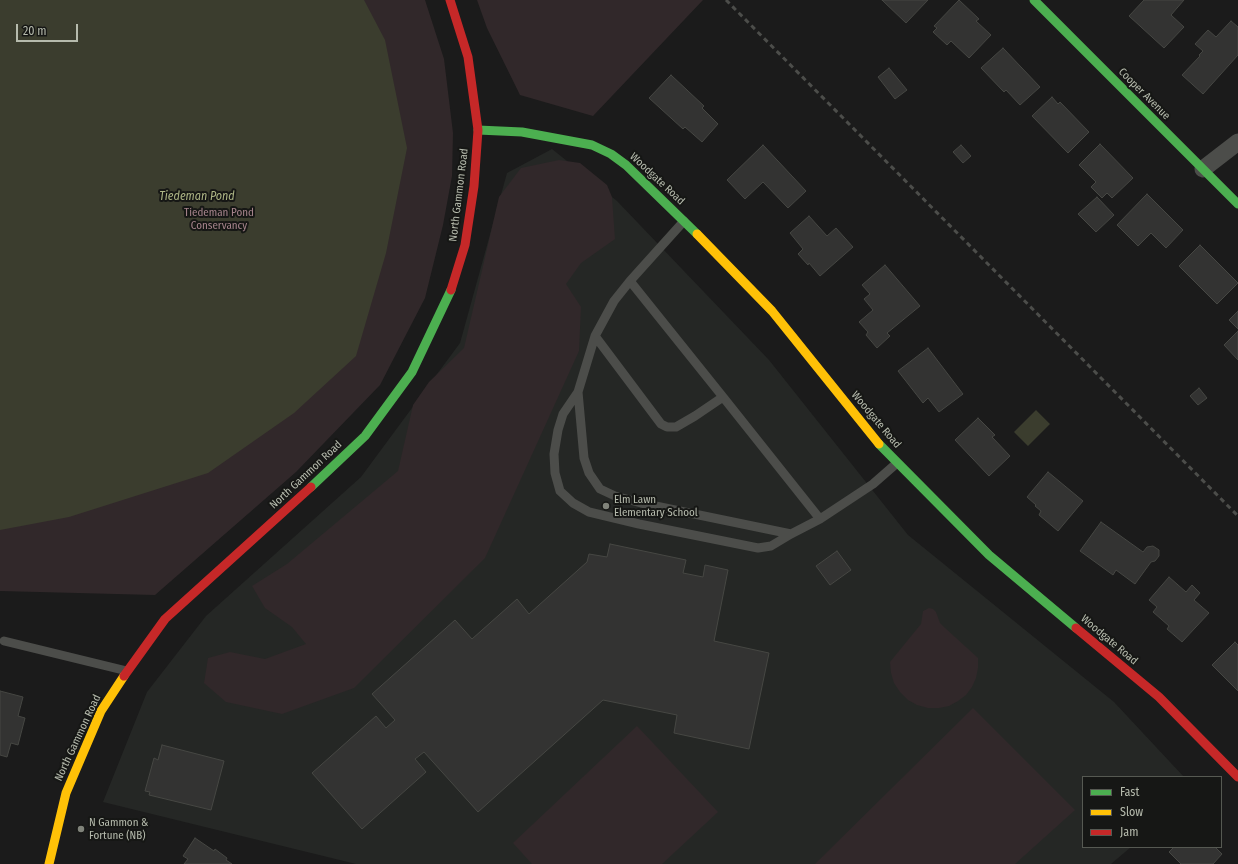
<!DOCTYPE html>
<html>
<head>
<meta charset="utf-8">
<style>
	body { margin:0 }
	#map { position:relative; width:1238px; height:864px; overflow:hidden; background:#1b1b1b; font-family:"Fira Sans Condensed",sans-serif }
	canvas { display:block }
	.legend { position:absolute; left:1082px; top:776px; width:140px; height:72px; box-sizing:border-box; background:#161715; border:1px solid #565952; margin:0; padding:5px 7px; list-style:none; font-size:12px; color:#b6bbad }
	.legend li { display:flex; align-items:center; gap:8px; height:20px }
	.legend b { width:20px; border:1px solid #565952 }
	.scale { position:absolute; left:16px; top:24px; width:62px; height:18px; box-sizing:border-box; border:2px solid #b6bbad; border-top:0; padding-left:5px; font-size:12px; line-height:14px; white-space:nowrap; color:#b6bbad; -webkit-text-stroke:3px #161715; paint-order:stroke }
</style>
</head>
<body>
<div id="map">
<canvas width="1238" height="864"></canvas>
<ul class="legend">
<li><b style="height:5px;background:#4caf50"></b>Fast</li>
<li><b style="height:5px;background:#ffc107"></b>Slow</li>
<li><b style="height:5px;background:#c62828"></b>Jam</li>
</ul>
<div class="scale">20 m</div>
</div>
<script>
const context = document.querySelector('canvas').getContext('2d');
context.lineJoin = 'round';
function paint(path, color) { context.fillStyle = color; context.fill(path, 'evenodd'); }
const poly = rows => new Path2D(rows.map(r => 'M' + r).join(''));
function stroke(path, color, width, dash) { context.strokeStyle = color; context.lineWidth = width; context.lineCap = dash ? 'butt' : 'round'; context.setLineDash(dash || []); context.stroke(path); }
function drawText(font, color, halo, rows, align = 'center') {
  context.font = font + ' "Fira Sans Condensed",sans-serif'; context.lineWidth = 4; context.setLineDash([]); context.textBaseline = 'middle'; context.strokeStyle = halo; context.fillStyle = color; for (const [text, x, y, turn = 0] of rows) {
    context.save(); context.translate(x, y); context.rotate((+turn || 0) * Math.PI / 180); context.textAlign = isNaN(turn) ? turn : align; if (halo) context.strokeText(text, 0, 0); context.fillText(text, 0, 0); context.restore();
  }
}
paint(poly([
	[552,149,617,201,769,360,908,535,1114,702,1184,777,1083,777,1083,847,1131,847,1111,864,356,864,103,802,147,692,206,616,361,477,460,343,507,173]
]), '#252725');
paint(poly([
	[0,0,425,0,444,59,453,133,452,176,443,225,425,298,380,385,296,472,155,595,0,591],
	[477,0,703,0,593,116,520,95,487,28],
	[559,160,580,163,607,185,612,197,615,239,581,263,566,284,581,307,579,351,485,558,354,688,282,714,226,702,204,683,208,658,230,652,265,659,306,644,292,627,265,608,252,586,287,564,398,471,413,405,429,382,464,348,499,197,521,168],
	[929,608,933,609,936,612,940,623,944,627,978,658,978,668,976,678,972,687,966,695,958,701,949,706,939,708,928,708,917,705,908,700,900,692,894,683,891,673,890,662,921,624,923,611],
	[973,708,1075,810,1015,864,815,864],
	[637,726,718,812,662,864,532,864,513,843]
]), '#31282a');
paint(poly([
	[0,0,364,0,385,40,407,148,386,253,356,356,294,413,208,473,69,517,0,530],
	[1036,410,1050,424,1028,446,1014,432]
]), '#3b3d2e');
const building = poly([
	[882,0,928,0,906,23,882,0],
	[959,0,979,19,976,21,991,35,969,58,951,41,947,45,933,32,937,28,934,26,959,0],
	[1144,0,1184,0,1171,15,1184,27,1164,48,1129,16,1144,0],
	[1231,21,1238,27,1238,55,1203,94,1182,75,1200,56,1199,55,1203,51,1195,44,1208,30,1216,37,1231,21],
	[1003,48,1040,87,1020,105,1006,90,1004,92,981,68,1003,48],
	[889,68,907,90,895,99,878,77,889,68],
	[671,75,704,106,702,108,718,124,702,142,685,127,683,129,649,98,671,75],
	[1052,97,1058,104,1060,102,1089,132,1068,153,1032,116,1052,97],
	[1100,144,1133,178,1112,198,1107,193,1102,198,1091,187,1096,182,1079,165,1100,144],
	[763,145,806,191,788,208,763,182,745,199,727,180,763,145],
	[961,145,971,156,963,163,953,152,961,145],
	[1147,194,1183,230,1166,248,1151,233,1138,246,1117,225,1147,194],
	[1097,197,1114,215,1096,232,1078,214,1097,197],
	[809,216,827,236,836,228,853,247,820,276,809,263,808,265,798,254,803,249,790,233,809,216],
	[1200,245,1238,283,1217,304,1179,266,1200,245],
	[885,265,920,306,887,333,890,336,877,348,866,335,868,332,859,322,873,310,864,299,870,294,862,285,885,265],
	[1238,311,1238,329,1229,320,1238,311],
	[1238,331,1238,360,1224,345,1238,331],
	[928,348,963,394,939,412,928,398,923,403,898,371,928,348],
	[1199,388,1207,398,1198,405,1190,396,1199,388],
	[978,418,995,435,992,437,1010,456,989,476,955,440,978,418],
	[1048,472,1083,501,1058,531,1039,515,1041,511,1035,506,1036,505,1027,497,1048,472],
	[1101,522,1143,552,1147,547,1153,546,1159,550,1159,556,1155,561,1151,562,1135,584,1116,570,1113,575,1080,551,1101,522],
	[610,544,686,560,683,573,703,577,705,565,728,570,714,641,769,653,749,749,674,733,677,715,603,700,478,812,424,752,415,759,426,772,362,829,312,773,376,716,386,728,395,720,372,694,455,620,472,639,517,599,529,614,587,562,589,554,607,557,610,544],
	[837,551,851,570,830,585,816,566,837,551],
	[1169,577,1186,592,1192,585,1200,593,1194,600,1209,613,1182,642,1167,629,1169,626,1153,612,1157,607,1149,600,1169,577],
	[1235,642,1238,645,1238,691,1212,665,1235,642],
	[0,691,23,697,18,716,25,718,18,745,11,743,7,757,0,755,0,691],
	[162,745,224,761,211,810,149,795,150,792,145,791,154,758,158,760,162,745],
	[195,838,214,851,215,849,227,858,226,860,232,864,184,864,188,859,183,856,195,838],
	[1174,847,1215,847,1222,854,1213,864,1181,864,1169,852,1174,847]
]);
paint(building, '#333332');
stroke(building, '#464743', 1);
stroke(poly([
	[630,281,684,221],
	[595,336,661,424,667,427,676,427,695,416,723,397,630,281,614,301,595,336,578,392,584,458,589,473,600,489,615,496,641,503,791,534,820,519,873,484,897,463],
	[578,392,563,414,558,430,554,454,555,473,560,491,573,503,589,512,639,524,758,548,771,546,791,534],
	[723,397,820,519],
	[4,641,127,671]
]), '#4c4d4a', 9);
stroke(poly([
	[1203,169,1238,142]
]), '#4c4d4a', 17);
stroke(poly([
	[1034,0,1238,204],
	[478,130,522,132,592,145,611,154,626,165,697,234],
	[879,444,989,555,1076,628],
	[311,487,365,436,412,372,451,290]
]), '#4caf50', 9);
stroke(poly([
	[697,234,772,311,879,444],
	[49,864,66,793,101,711,124,676]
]), '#ffc107', 9);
stroke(poly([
	[450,0,468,57,478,130,474,186,465,245,451,290],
	[1076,628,1159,697,1238,777],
	[124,676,165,619,311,487]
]), '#c62828', 9);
stroke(poly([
	[726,0,1238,516]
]), '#4c4d4a', 3, [5, 4]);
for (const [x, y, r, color] of [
	[606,506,4,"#80837a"],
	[81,829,4,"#80837a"]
]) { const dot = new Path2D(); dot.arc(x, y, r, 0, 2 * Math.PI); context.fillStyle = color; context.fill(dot); stroke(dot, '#161715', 1.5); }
drawText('11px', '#b6bbad', '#161715', [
	["Cooper Avenue",1144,94,45],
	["Woodgate Road",657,179,43],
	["North Gammon Road",459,195,-83],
	["Woodgate Road",876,420,50],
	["North Gammon Road",306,475,-43],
	["Woodgate Road",1109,640,40],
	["North Gammon Road",78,738,-65]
]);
drawText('11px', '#a6848c', '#161715', [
	["Tiedeman Pond",219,213],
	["Conservancy",219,226]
]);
drawText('11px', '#b6bbad', '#161715', [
	["Elm Lawn",614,500],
	["Elementary School",614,513],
	["N Gammon &",89,823],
	["Fortune (NB)",89,836]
], 'left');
drawText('italic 12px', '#adb585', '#161715', [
	["Tiedeman Pond",197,197]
]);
</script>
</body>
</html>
